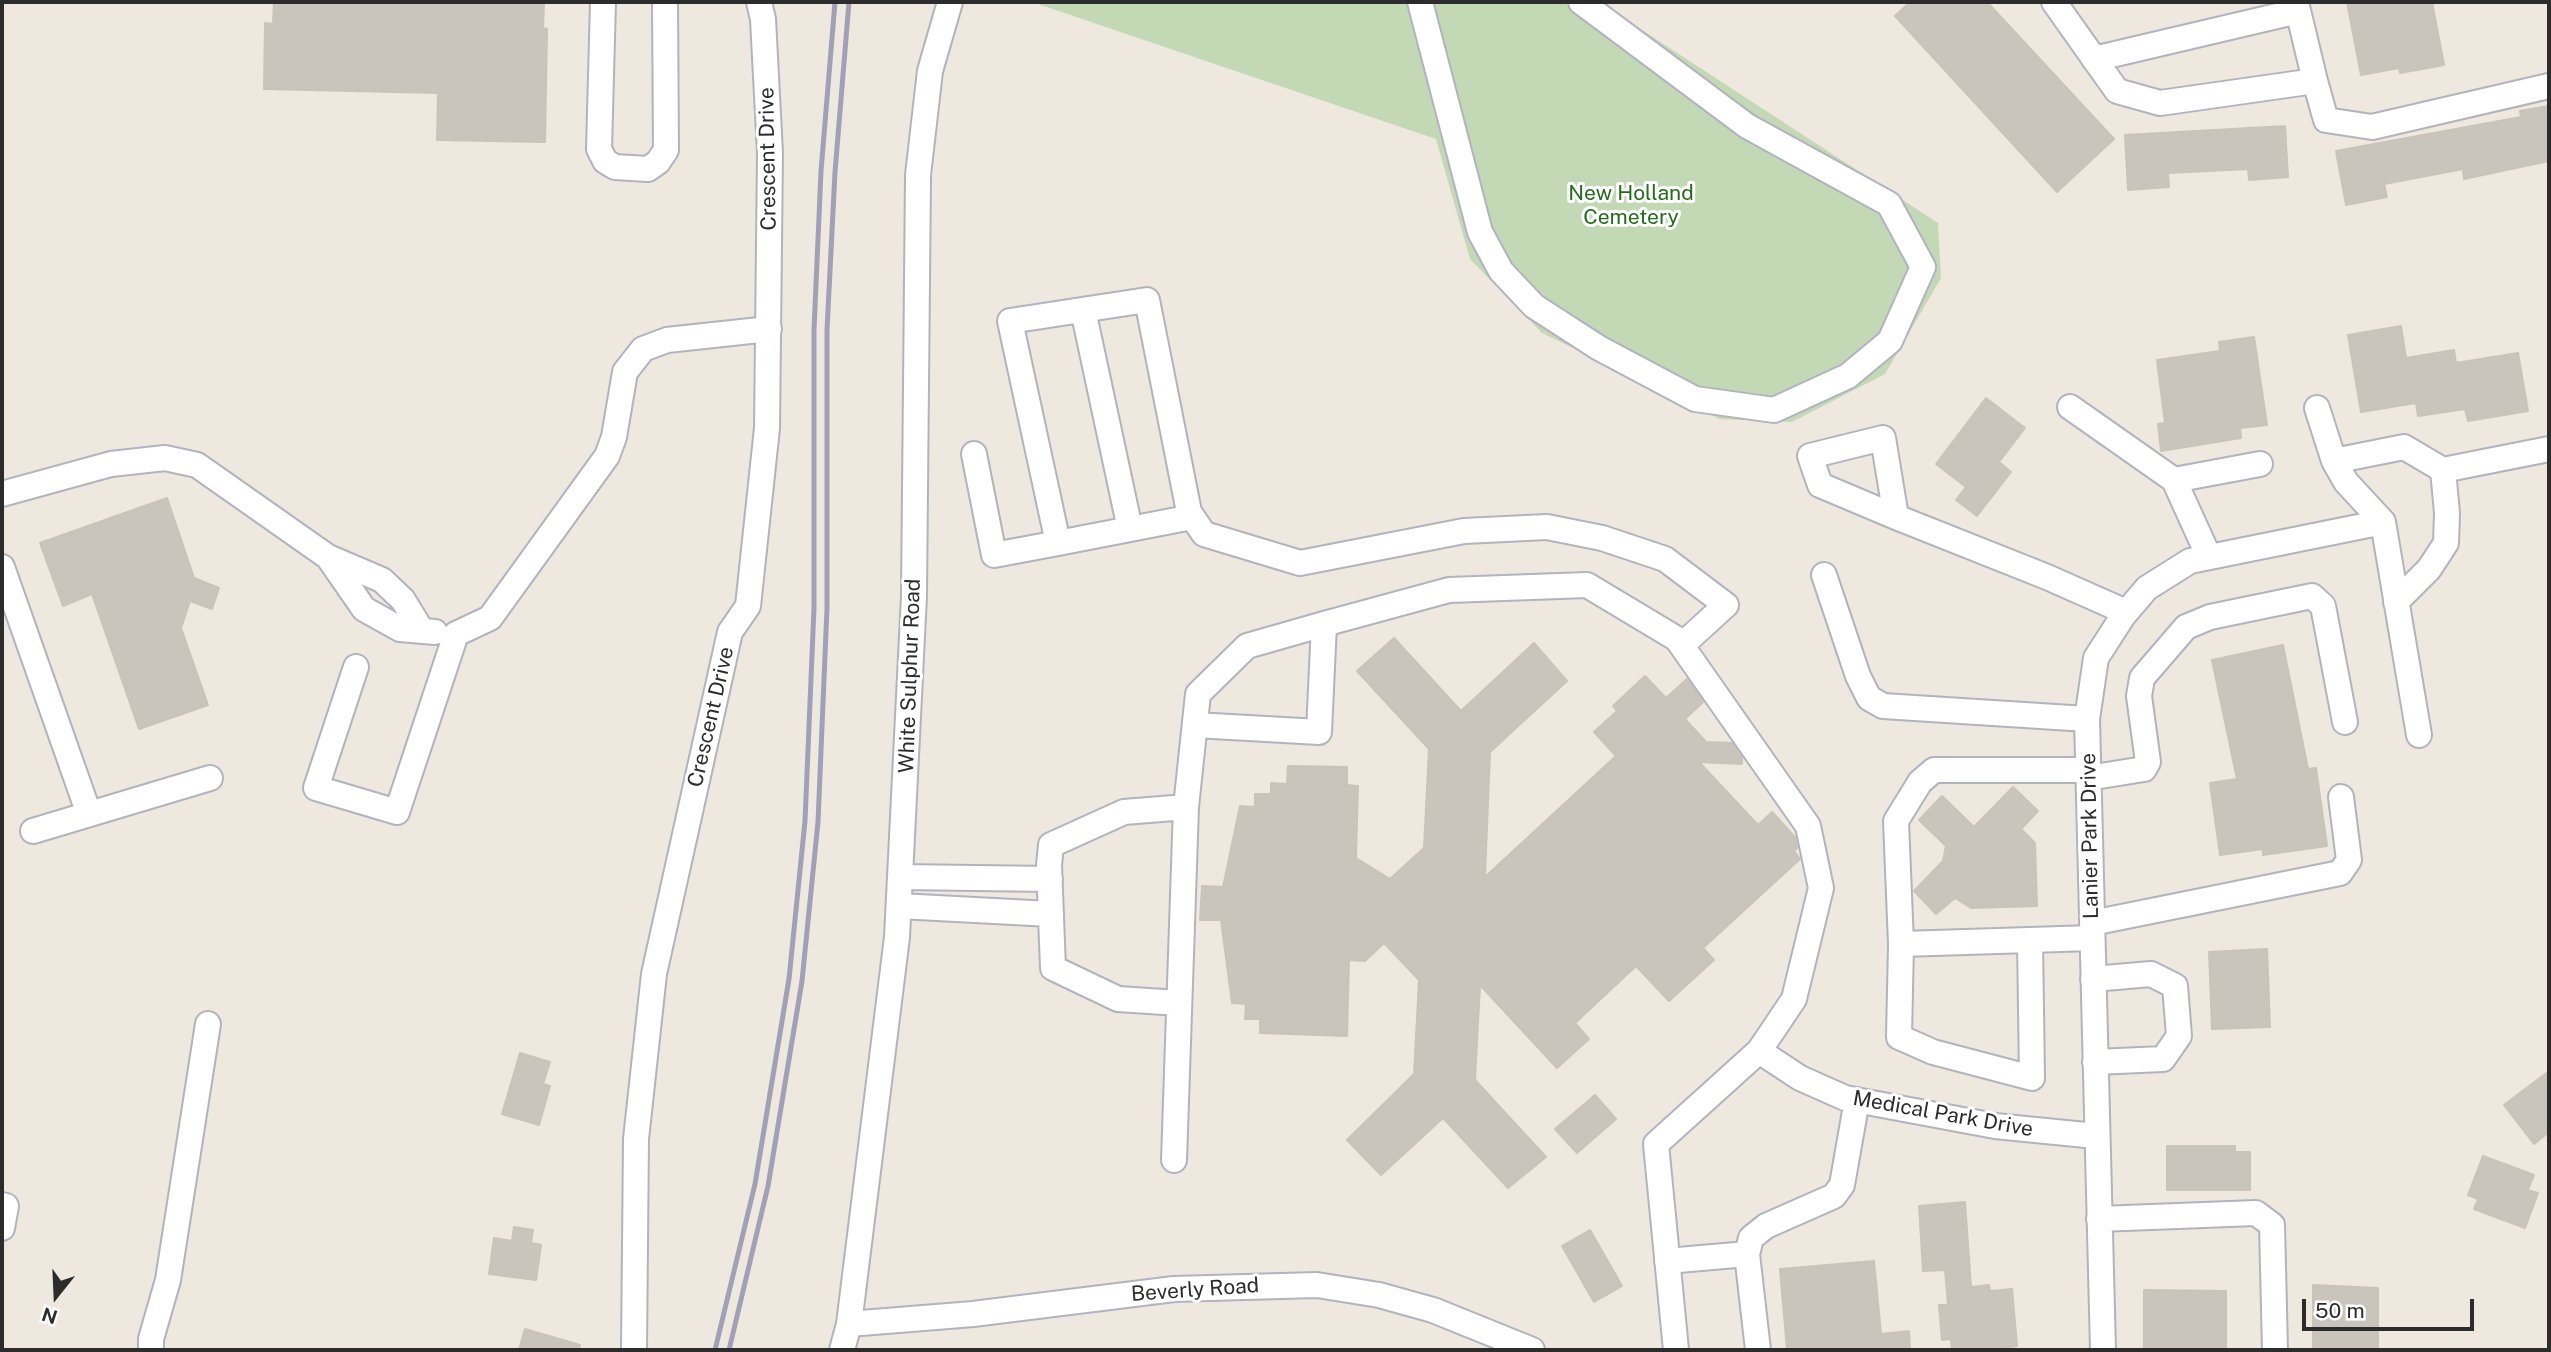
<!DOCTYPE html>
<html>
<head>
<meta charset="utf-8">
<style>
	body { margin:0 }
	#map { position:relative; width:2551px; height:1352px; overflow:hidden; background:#eee8de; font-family:"Public Sans",sans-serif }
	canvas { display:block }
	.frame { position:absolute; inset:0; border:4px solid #2c2c2c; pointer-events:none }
	.north { position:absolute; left:21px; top:1261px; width:70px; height:70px; -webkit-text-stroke:5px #fff; paint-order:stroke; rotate:198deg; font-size:19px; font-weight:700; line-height:28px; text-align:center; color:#2c2c2c }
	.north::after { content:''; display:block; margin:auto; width:24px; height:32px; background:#2c2c2c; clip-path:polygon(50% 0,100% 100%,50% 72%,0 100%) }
	.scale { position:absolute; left:2302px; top:1299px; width:172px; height:32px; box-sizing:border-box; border:4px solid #2c2c2c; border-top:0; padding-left:9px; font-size:21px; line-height:24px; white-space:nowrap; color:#2c2c2c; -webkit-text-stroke:5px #fff; paint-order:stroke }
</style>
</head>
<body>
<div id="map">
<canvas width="2551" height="1352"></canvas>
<div class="frame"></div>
<div class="north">N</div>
<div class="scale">50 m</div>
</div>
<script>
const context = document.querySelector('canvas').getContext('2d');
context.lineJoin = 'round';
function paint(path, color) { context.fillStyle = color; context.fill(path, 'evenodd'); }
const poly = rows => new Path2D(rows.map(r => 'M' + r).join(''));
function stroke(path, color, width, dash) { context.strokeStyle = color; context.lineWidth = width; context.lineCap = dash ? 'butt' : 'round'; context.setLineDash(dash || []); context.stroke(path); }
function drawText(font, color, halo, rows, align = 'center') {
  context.font = font + ' "Public Sans",sans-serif'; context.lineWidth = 6; context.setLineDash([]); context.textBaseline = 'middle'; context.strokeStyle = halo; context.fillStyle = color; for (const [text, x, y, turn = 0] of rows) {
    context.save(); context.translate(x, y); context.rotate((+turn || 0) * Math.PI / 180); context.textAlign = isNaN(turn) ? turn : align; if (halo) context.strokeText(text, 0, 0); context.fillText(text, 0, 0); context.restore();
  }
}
paint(poly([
	[1032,2,1599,2,1938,223,1941,278,1885,374,1792,422,1720,419,1542,333,1470,259,1436,139]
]), '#c3d8b5');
const building = poly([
	[274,2,544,2,543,28,547,29,545,142,437,140,438,93,264,89,265,23,273,24,274,2],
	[1910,2,1987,2,2114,139,2057,192,1895,16,1910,2],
	[2347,2,2432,2,2444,65,2400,73,2399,68,2361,75,2347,2],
	[2549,106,2549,161,2464,179,2463,169,2384,184,2387,197,2346,205,2336,151,2521,117,2520,111,2549,106],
	[2285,126,2288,177,2249,180,2248,169,2168,173,2169,187,2128,190,2125,135,2285,126],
	[2401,326,2406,358,2454,350,2456,363,2518,353,2528,411,2468,421,2465,409,2418,416,2416,403,2361,412,2348,335,2401,326],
	[2254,337,2267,425,2240,428,2241,438,2161,451,2158,424,2165,423,2157,360,2220,351,2219,342,2254,337],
	[1986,398,2025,428,1999,462,2011,472,1977,516,1956,500,1966,487,1936,464,1986,398],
	[167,498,194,578,219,588,212,609,190,601,181,628,208,705,139,729,92,594,63,606,40,543,167,498],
	[1394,638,1461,711,1534,643,1567,681,1490,752,1485,877,1616,756,1594,732,1617,711,1613,706,1645,676,1666,698,1687,679,1703,702,1685,719,1706,742,1732,743,1742,758,1742,764,1699,762,1758,825,1772,812,1795,837,1797,848,1794,851,1800,859,1703,948,1714,960,1669,1001,1636,966,1575,1023,1589,1039,1557,1068,1480,985,1475,1080,1546,1157,1508,1188,1443,1118,1381,1175,1347,1140,1414,1074,1419,980,1384,943,1365,961,1349,960,1347,1036,1260,1033,1260,1019,1245,1019,1246,1004,1232,1003,1221,920,1200,920,1202,886,1223,887,1240,806,1255,807,1255,794,1271,794,1271,783,1287,784,1288,766,1347,767,1347,785,1358,786,1356,858,1390,879,1424,848,1429,749,1357,671,1394,638],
	[2283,645,2308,769,2316,768,2327,846,2263,855,2263,849,2220,855,2210,783,2237,779,2212,660,2283,645],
	[2013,787,2038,811,2021,829,2035,843,2037,906,1971,908,1955,898,1936,914,1914,891,1943,861,1946,846,1919,820,1942,796,1974,827,2013,787],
	[2267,949,2270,1027,2212,1029,2209,952,2267,949],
	[520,1053,550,1062,543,1084,550,1086,539,1125,502,1114,520,1053],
	[2549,1071,2549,1132,2534,1144,2504,1105,2549,1071],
	[1595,1095,1616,1119,1577,1153,1555,1129,1595,1095],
	[2167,1146,2235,1146,2235,1152,2250,1152,2250,1190,2167,1190,2167,1146],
	[2483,1156,2534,1175,2528,1190,2538,1193,2525,1228,2474,1209,2478,1199,2468,1195,2483,1156],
	[1965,1202,1971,1287,1989,1285,1990,1291,2012,1289,2017,1346,1989,1350,1952,1350,1951,1339,1942,1340,1939,1305,1948,1305,1945,1270,1923,1271,1919,1206,1965,1202],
	[514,1227,533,1230,531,1243,541,1245,536,1280,489,1274,494,1238,512,1241,514,1227],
	[1590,1230,1622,1286,1594,1302,1562,1246,1590,1230],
	[1874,1261,1881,1334,1909,1331,1910,1350,1787,1350,1780,1269,1874,1261],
	[2313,1285,2378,1288,2378,1350,2313,1350,2313,1285],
	[2144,1290,2226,1291,2226,1350,2144,1350,2144,1290],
	[525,1329,580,1345,579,1350,519,1350,525,1329]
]);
paint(building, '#c9c5bd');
stroke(building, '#c9c4b7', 2);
const minor = poly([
	[603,2,599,149,605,161,615,167,648,169,658,162,666,150,665,2],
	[1420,2,1480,232,1501,271,1534,306,1599,348,1695,399,1774,410,1848,376,1890,341,1923,267,1889,204,1747,126,1581,2],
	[2054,2,2117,91,2160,103,2315,81,2326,120,2372,127,2549,86],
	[2296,2,2315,81],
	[2094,59,2298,11],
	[1083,310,1130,529],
	[2070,407,2174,480],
	[2317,408,2334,461,2346,482,2383,522,2419,735],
	[974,454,994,555,1058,543,1010,321,1147,300,1189,512,1204,534,1300,563,1464,531,1547,527,1602,538,1665,559,1726,605,1682,645],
	[2334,461,2404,447,2443,470,2447,513,2446,543,2429,569,2396,602],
	[2443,470,2549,449],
	[2,494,111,464,165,458,197,465,328,557,382,580,403,600,422,631],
	[1896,517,1883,438,1810,456,1820,485,1896,517,2047,577,2126,612],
	[1058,543,1192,517],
	[328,557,364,609,400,629,435,632],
	[2209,557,2174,480,2260,464],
	[2,567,89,814],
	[1824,575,1858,676,1869,698,1883,706,2087,719],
	[356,667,316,788,397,812,456,634,490,618,607,456,614,437,625,372,643,349,667,340,769,329],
	[1195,725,1319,732,1324,624],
	[2088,778,2144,769,2148,762,2139,696,2142,678,2186,627,2210,617,2312,596,2323,606,2345,722],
	[33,831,210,778],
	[901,877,1050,879],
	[899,906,1051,914],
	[2092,923,2340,873,2349,860,2341,797],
	[2030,940,2032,1078,1933,1052,1899,1037,1901,944,2030,940,2092,938],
	[1901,944,1896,821,1920,782,1934,770,2088,770],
	[2093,979,2151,974,2175,986,2179,1036,2163,1059,2095,1062],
	[1179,1003,1118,999,1053,968,1049,865,1051,845,1124,812,1186,807],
	[1759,1051,1800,1078,1845,1098,1995,1126,2096,1136],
	[1174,1160,1186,807,1198,694,1247,646,1324,624,1449,590,1587,585,1677,639,1808,826,1821,888,1794,999,1759,1051,1656,1144,1676,1350],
	[2,1205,6,1206,2,1228],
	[2099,1219,2256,1213,2272,1225,2275,1350],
	[1747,1254,1751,1238,1766,1226,1834,1196,1842,1185,1857,1100],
	[1667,1261,1747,1254,1758,1350],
	[849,1324,973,1314,1174,1289,1317,1285,1379,1295,1433,1310,1532,1350],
	[151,1350,151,1339,168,1280,208,1024],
	[634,1350,636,1139,654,974,730,632,748,606,767,428,770,153,763,19,759,2],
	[842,1350,849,1324,897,937,914,596,918,175,930,71,950,2],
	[2103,1350,2087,719,2096,658,2123,616,2147,588,2190,561,2383,522]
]);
stroke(minor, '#b2b3c0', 28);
stroke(minor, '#fff', 24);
stroke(poly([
	[715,1350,755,1184,789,979,805,821,814,608,814,330,821,171,835,2],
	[729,1350,768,1186,802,981,818,822,827,608,827,330,835,172,849,2]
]), '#a0a1b6', 5);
drawText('21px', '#2c2c2c', '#fff', [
	["Crescent Drive",768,159,-91],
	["White Sulphur Road",910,676,-88],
	["Crescent Drive",711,717,-77],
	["Lanier Park Drive",2090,836,-91],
	["Medical Park Drive",1943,1114,10],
	["Beverly Road",1195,1290,-4]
]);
drawText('21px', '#236c19', '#fff', [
	["New Holland",1631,194],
	["Cemetery",1631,218]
]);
</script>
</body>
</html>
